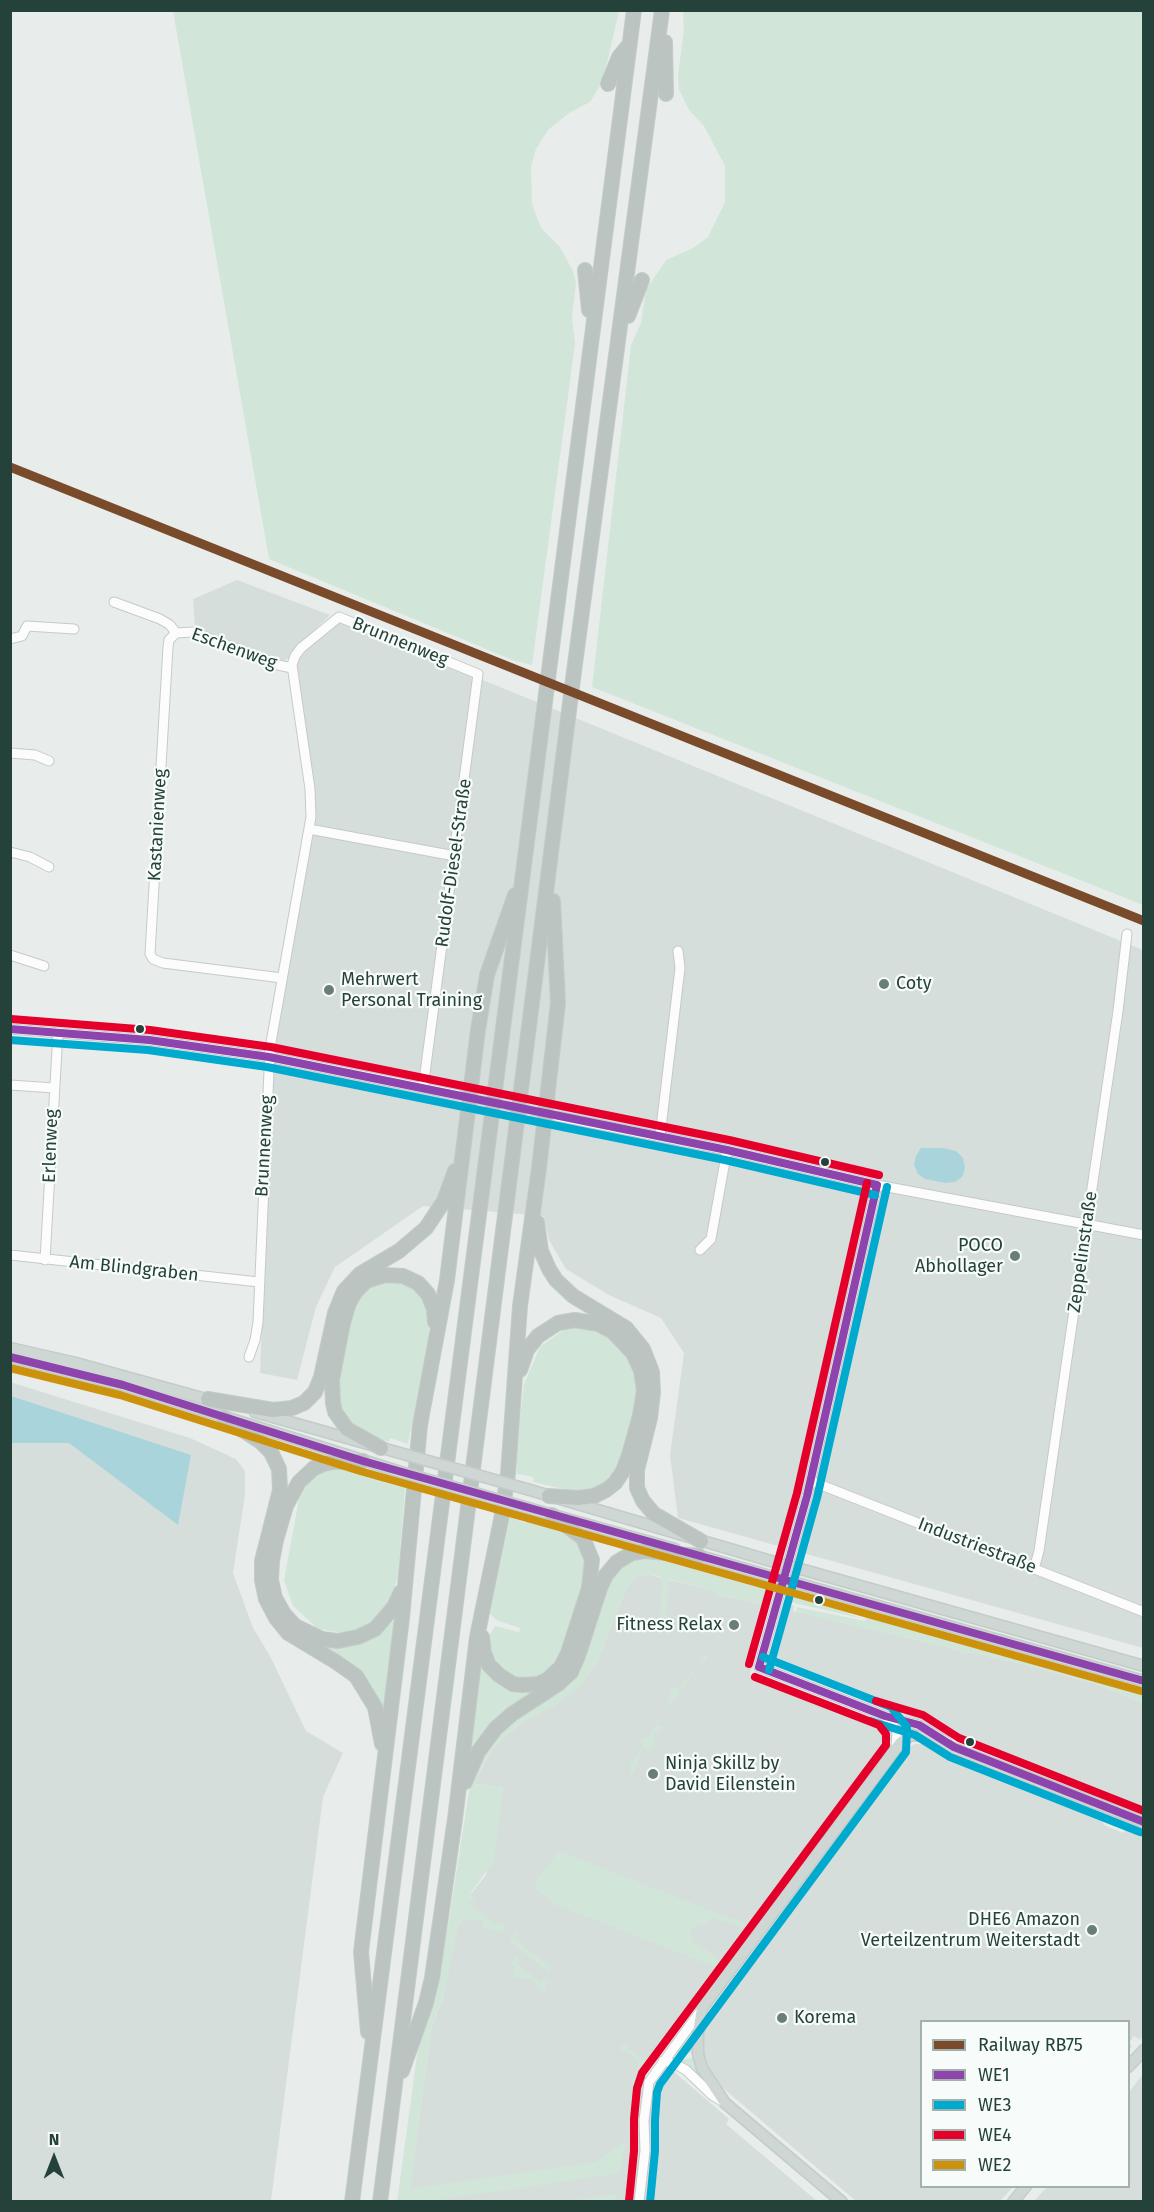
<!DOCTYPE html>
<html>
<head>
<meta charset="utf-8">
<style>
	body { margin:0 }
	#map { position:relative; width:1154px; height:2212px; overflow:hidden; background:#e8edeb; font-family:"Fira Sans",sans-serif }
	canvas { display:block }
	.frame { position:absolute; inset:0; border:12px solid #24423a; pointer-events:none }
	.legend { position:absolute; left:920px; top:2020px; width:210px; height:168px; box-sizing:border-box; background:#f7fbf9; border:2px solid #a3b1ad; margin:0; padding:8px 10px; list-style:none; font-size:18px; color:#24423a }
	.legend li { display:flex; align-items:center; gap:12px; height:30px }
	.legend b { width:30px; border:2px solid #a3b1ad }
	.north { position:absolute; left:24px; top:2128px; width:60px; height:60px; -webkit-text-stroke:4px #f7fbf9; paint-order:stroke; rotate:0deg; font-size:16px; font-weight:700; line-height:24px; text-align:center; color:#24423a }
	.north::after { content:''; display:block; margin:auto; width:21px; height:27px; background:#24423a; clip-path:polygon(50% 0,100% 100%,50% 72%,0 100%) }
</style>
</head>
<body>
<div id="map">
<canvas width="1154" height="2212"></canvas>
<div class="frame"></div>
<ul class="legend">
<li><b style="height:8px;background:#7a4b2a"></b>Railway RB75</li>
<li><b style="height:8px;background:#8e44ad"></b>WE1</li>
<li><b style="height:8px;background:#00a9ce"></b>WE3</li>
<li><b style="height:8px;background:#e4002b"></b>WE4</li>
<li><b style="height:8px;background:#cd920c"></b>WE2</li>
</ul>
<div class="north">N</div>
</div>
<script>
const context = document.querySelector('canvas').getContext('2d');
context.lineJoin = 'round';
function paint(path, color) { context.fillStyle = color; context.fill(path, 'evenodd'); }
const poly = rows => new Path2D(rows.map(r => 'M' + r).join(''));
function stroke(path, color, width, dash) { context.strokeStyle = color; context.lineWidth = width; context.lineCap = dash ? 'butt' : 'round'; context.setLineDash(dash || []); context.stroke(path); }
function drawText(font, color, halo, rows, align = 'center') {
  context.font = font + ' "Fira Sans",sans-serif'; context.lineWidth = 4.5; context.setLineDash([]); context.textBaseline = 'middle'; context.strokeStyle = halo; context.fillStyle = color; for (const [text, x, y, turn = 0] of rows) {
    context.save(); context.translate(x, y); context.rotate((+turn || 0) * Math.PI / 180); context.textAlign = isNaN(turn) ? turn : align; if (halo) context.strokeText(text, 0, 0); context.fillText(text, 0, 0); context.restore();
  }
}
paint(poly([
	[237,580,330,615,294,650,291,657,280,663,195,630,193,599],
	[341,622,1143,950,1143,1648,678,1518,670,1455,684,1353,661,1318,609,1295,566,1269,549,1240,544,1216,423,1206,335,1267,316,1307,297,1380,260,1373,273,1042,312,832,296,662,301,653,322,634],
	[10,1382,190,1438,236,1459,245,1471,245,1495,233,1573,253,1628,270,1656,306,1731,343,1753,323,1797,271,2201,11,2201],
	[646,1574,716,1591,715,1594,769,1606,750,1674,885,1727,891,1732,892,1738,887,1747,836,1816,660,2051,655,2049,643,2076,659,2082,664,2075,672,2070,729,2119,726,2124,817,2201,408,2202,431,2030,443,1997,462,1902,474,1899,470,1895,486,1875,503,1788,474,1784,478,1775,492,1750,507,1734,522,1722,558,1703,596,1665,627,1586,637,1576],
	[785,1604,794,1606,793,1611,951,1648,966,1654,972,1652,1038,1668,1096,1684,1143,1703,1143,1812,999,1754,935,1732,934,1728,924,1722,781,1666,771,1649],
	[915,1744,923,1744,1087,1809,1086,1811,1102,1817,1104,1825,1123,1833,1129,1826,1143,1831,1143,2036,1140,2040,1134,2036,1129,2043,1132,2046,1129,2050,1128,2022,922,2022,922,2186,1013,2187,1000,2201,856,2201,723,2088,710,2072,704,2053,704,2026,715,2003,728,1989,727,1987,848,1825,857,1823,869,1806,868,1798,904,1750],
	[1143,2074,1143,2201,1034,2201,1047,2187,1128,2186,1129,2092]
]), '#d6dedb');
paint(poly([
	[173,11,619,11,603,81,590,102,569,113,548,130,536,149,531,166,532,203,535,213,542,229,560,247,573,271,576,282,572,318,575,344,532,665,515,661,269,559],
	[683,11,1143,11,1143,905,592,687,631,345,641,323,646,290,666,260,693,248,708,237,725,202,725,166,704,126,689,110,679,90,678,75,684,30],
	[387,1280,408,1283,419,1291,426,1300,429,1314,429,1337,408,1444,390,1438,389,1442,375,1437,348,1422,341,1413,337,1385,351,1313,360,1295,372,1284],
	[566,1328,585,1328,606,1336,626,1355,637,1384,634,1412,624,1453,617,1469,606,1483,594,1489,577,1492,533,1482,533,1477,517,1474,517,1446,524,1384,540,1347],
	[345,1468,384,1478,384,1482,405,1488,398,1576,391,1599,379,1618,363,1629,343,1633,318,1629,293,1606,284,1580,299,1499,308,1484,320,1473],
	[510,1517,525,1523,526,1520,558,1530,579,1544,586,1558,586,1575,564,1647,556,1666,547,1674,532,1678,517,1677,501,1667,492,1653,489,1636,495,1626,519,1632,520,1628,498,1621,490,1614],
	[659,1556,742,1577,774,1587,769,1606,715,1594,715,1591,669,1579,666,1617,660,1617,662,1577,646,1574,637,1576,625,1591,596,1665,578,1689,558,1703,515,1727,492,1750,481,1769,475,1784,503,1788,494,1861,470,1894,474,1899,469,1903,497,1925,503,1922,505,1927,503,1930,498,1932,483,1928,483,1921,463,1919,461,1925,458,1925,443,1997,431,2030,410,2189,596,2162,626,2140,620,2173,431,2201,397,2202,418,2048,448,1926,471,1778,479,1759,504,1726,534,1705,620,1567,634,1558],
	[787,1595,828,1605,860,1618,785,1601],
	[831,1603,1143,1692,1143,1703,1096,1684,1038,1668,972,1652,966,1654,951,1648,796,1612,797,1607,865,1621,866,1617],
	[395,1620,383,1710,380,1709,322,1648,324,1645,376,1634],
	[706,1654,707,1657,705,1661,702,1661,670,1706,668,1704,670,1689,673,1686,679,1690],
	[480,1658,488,1671,547,1687,467,1763],
	[657,1724,665,1728,653,1734,655,1740,650,1751,643,1748,633,1773,631,1772,630,1765,643,1747,641,1739,646,1739],
	[559,1851,694,1904,753,1927,750,1930,715,1918,711,1919,705,1926,698,1924,692,1928,690,1933,693,1943,707,1950,724,1965,721,1969,554,1904,536,1889,536,1881],
	[516,1932,520,1934,513,1938,548,1965,552,1966,548,1971,511,1942,510,1936],
	[516,1956,518,1957,515,1962,540,1982,544,1977,553,1986,547,1982,545,1993,543,1993,533,1980,514,1977,515,1966,510,1964],
	[693,2026,695,2052,679,2055,674,2053],
	[625,2044,632,2052,647,2061,630,2106,633,2078,637,2078,639,2061,636,2060,631,2053,621,2051,621,2045],
	[695,2057,703,2079,702,2080,682,2065,682,2060],
	[617,2194,616,2201,566,2201]
]), '#d1e6d8');
paint(poly([
	[921,1148,943,1148,956,1151,963,1158,965,1168,962,1177,955,1182,946,1183,925,1179,918,1174,914,1165,916,1156],
	[11,1396,191,1455,178,1525,69,1443,11,1443]
]), '#a9d4db');
stroke(poly([
	[466,1097,550,1115]
]), '#c1cbc8', 9, [9, 4.5]);
const minor = poly([
	[114,602,160,619,170,625,176,633],
	[176,633,169,640,168,647,150,954,153,959,163,963,282,978],
	[176,633,193,632,278,665,292,668],
	[10,639,22,636,27,626,74,629],
	[10,753,35,755,49,761],
	[309,829,455,856],
	[10,852,30,857,49,867],
	[10,955,44,966],
	[10,1029,149,1040,269,1057,458,1095],
	[10,1085,54,1088],
	[556,1116,727,1150,877,1185,1144,1235],
	[660,1136,680,968,678,951],
	[877,1185,807,1496,759,1667,885,1716,919,1725,947,1742],
	[700,1250,711,1239,727,1150],
	[10,1255,259,1282],
	[45,1260,58,1032],
	[249,1357,255,1340,258,1322,270,1048,311,817,310,789,292,665,295,656,301,648,339,617,478,674,423,1088],
	[811,1481,1144,1612],
	[1034,1569,1039,1551,1069,1345,1118,1011,1127,934],
	[885,1716,897,1731,896,1749],
	[663,2061,675,2064,686,2070,712,2095,724,2102],
	[639,2202,645,2151,644,2120,649,2082,702,2009]
]);
const major = poly([
	[10,1348,76,1363,213,1401],
	[10,1357,123,1385,404,1473],
	[255,1412,407,1455],
	[530,1490,781,1564],
	[528,1508,675,1549],
	[693,1554,777,1578],
	[797,1568,1144,1666],
	[793,1582,1144,1681],
	[1128,2067,1144,2050],
	[842,2202,725,2103,702,2068,698,2054,698,2034,702,2008,900,1743,911,1735,922,1736,1144,1822],
	[1013,2202,1026,2186]
]);
const highway = poly([
	[665,42,666,94],
	[608,84,619,57,628,46],
	[585,270,589,310],
	[628,316,642,280],
	[537,1222,541,1251,549,1269,556,1280,573,1296,626,1328,643,1349,652,1372,653,1392,650,1418,637,1470,637,1488,643,1501,654,1514,701,1541],
	[520,1370,527,1350,538,1336,558,1323,575,1320,598,1324,612,1331,633,1353,641,1371,644,1390,640,1415,629,1455,623,1471,615,1483,606,1490,594,1496,578,1498,549,1496],
	[208,1399,273,1410,292,1408,304,1403,315,1392,321,1377,335,1313,344,1291,360,1274,399,1251,426,1228,444,1201,455,1171],
	[224,1418,261,1442,271,1452,279,1469,280,1490,262,1561,262,1580,266,1599,276,1618,288,1633,336,1662,356,1676,375,1707,382,1744],
	[381,1448,347,1429,335,1412,333,1403,332,1380,343,1323,349,1303,356,1291,366,1281,385,1275,403,1276,418,1283,428,1294,434,1309,435,1322],
	[363,1461,334,1462,324,1464,314,1468,299,1482,286,1506,276,1540,272,1561,271,1580,275,1598,284,1614,295,1626,322,1639,338,1641,358,1637,375,1629,394,1607,401,1592],
	[482,1637,484,1653,489,1665,499,1675,513,1684,522,1685,538,1684,547,1680,561,1667,568,1653,589,1588,592,1560,583,1538,552,1515],
	[465,1782,478,1752,496,1728,512,1714,558,1684,571,1672,578,1656,600,1588,606,1575,617,1562,632,1553,645,1551,699,1556],
	[368,2032,361,1952,402,1618,420,1425,447,1280,478,1030,487,975,515,895],
	[402,2071,426,2003,432,1978,455,1819,477,1637,501,1520,508,1474,520,1306,539,1168,558,1003,553,901],
	[352,2202,634,10],
	[380,2202,573,679,662,10]
]);
stroke(minor, '#c5cac8', 11);
stroke(major, '#c3ccc9', 13);
stroke(highway, '#c3ccc9', 16);
stroke(minor, '#fcfcfc', 9);
stroke(major, '#cfd7d5', 10);
stroke(highway, '#bcc4c2', 14);
const majorBridge = poly([
	[407,1455,530,1490],
	[404,1473,528,1508],
	[781,1564,797,1568],
	[777,1578,793,1582]
]);
stroke(majorBridge, '#c3ccc9', 13, []);
stroke(majorBridge, '#cfd7d5', 10);
stroke(poly([
	[10,1029,149,1040,269,1057,727,1150,877,1185,807,1496,759,1667,885,1716,919,1725,954,1747,1144,1822],
	[10,1357,123,1385,363,1461,1144,1681]
]), '#8e44ad', 8);
stroke(poly([
	[10,1040,148,1050,267,1067,725,1160,875,1195],
	[769,1670,817,1498,887,1187],
	[870,1721,915,1735,950,1757,1140,1832],
	[650,2202,655,2151,655,2120,657,2092,660,2084,906,1752,907,1727,891,1707,763,1657]
]), '#00a9ce', 8);
stroke(poly([
	[11,1019,150,1030,271,1047,729,1140,879,1175],
	[749,1664,797,1493,867,1183],
	[876,1701,923,1715,959,1738,1144,1811],
	[629,2201,634,2151,634,2119,637,2088,642,2073,886,1745,886,1734,879,1725,755,1677]
]), '#e4002b', 8);
stroke(poly([
	[10,1368,120,1395,360,1471,1141,1691]
]), '#cd920c', 8);
stroke(poly([
	[10,467,1144,921]
]), '#7a4b2a', 9);
for (const [x, y, r, color] of [
	[884,984,6,"#697e78"],
	[329,990,6,"#697e78"],
	[140,1029,5,"#24423a"],
	[825,1162,5,"#24423a"],
	[1015,1256,6,"#697e78"],
	[819,1600,5,"#24423a"],
	[734,1625,6,"#697e78"],
	[970,1742,5,"#24423a"],
	[653,1774,6,"#697e78"],
	[1092,1930,6,"#697e78"],
	[782,2018,6,"#697e78"]
]) { const dot = new Path2D(); dot.arc(x, y, r, 0, 2 * Math.PI); context.fillStyle = color; context.fill(dot); stroke(dot, '#f7fbf9', 2); }
drawText('18px', '#24423a', '#f7fbf9', [
	["Brunnenweg",400,642,22],
	["Eschenweg",234,649,20],
	["Kastanienweg",158,825,-87],
	["Rudolf-Diesel-Straße",454,863,-82],
	["Erlenweg",51,1146,-88],
	["Brunnenweg",265,1146,-87],
	["Zeppelinstraße",1083,1252,-82],
	["Am Blindgraben",134,1269,6],
	["Industriestraße",977,1546,21]
]);
drawText('18px', '#24423a', '#f7fbf9', [
	["Mehrwert",341,980],
	["Personal Training",341,1001],
	["Coty",896,984],
	["POCO",1003,1246,"right"],
	["Abhollager",1003,1267,"right"],
	["Fitness Relax",722,1625,"right"],
	["Ninja Skillz by",665,1764],
	["David Eilenstein",665,1785],
	["DHE6 Amazon",1080,1920,"right"],
	["Verteilzentrum Weiterstadt",1080,1941,"right"],
	["Korema",794,2018]
], 'left');
</script>
</body>
</html>
